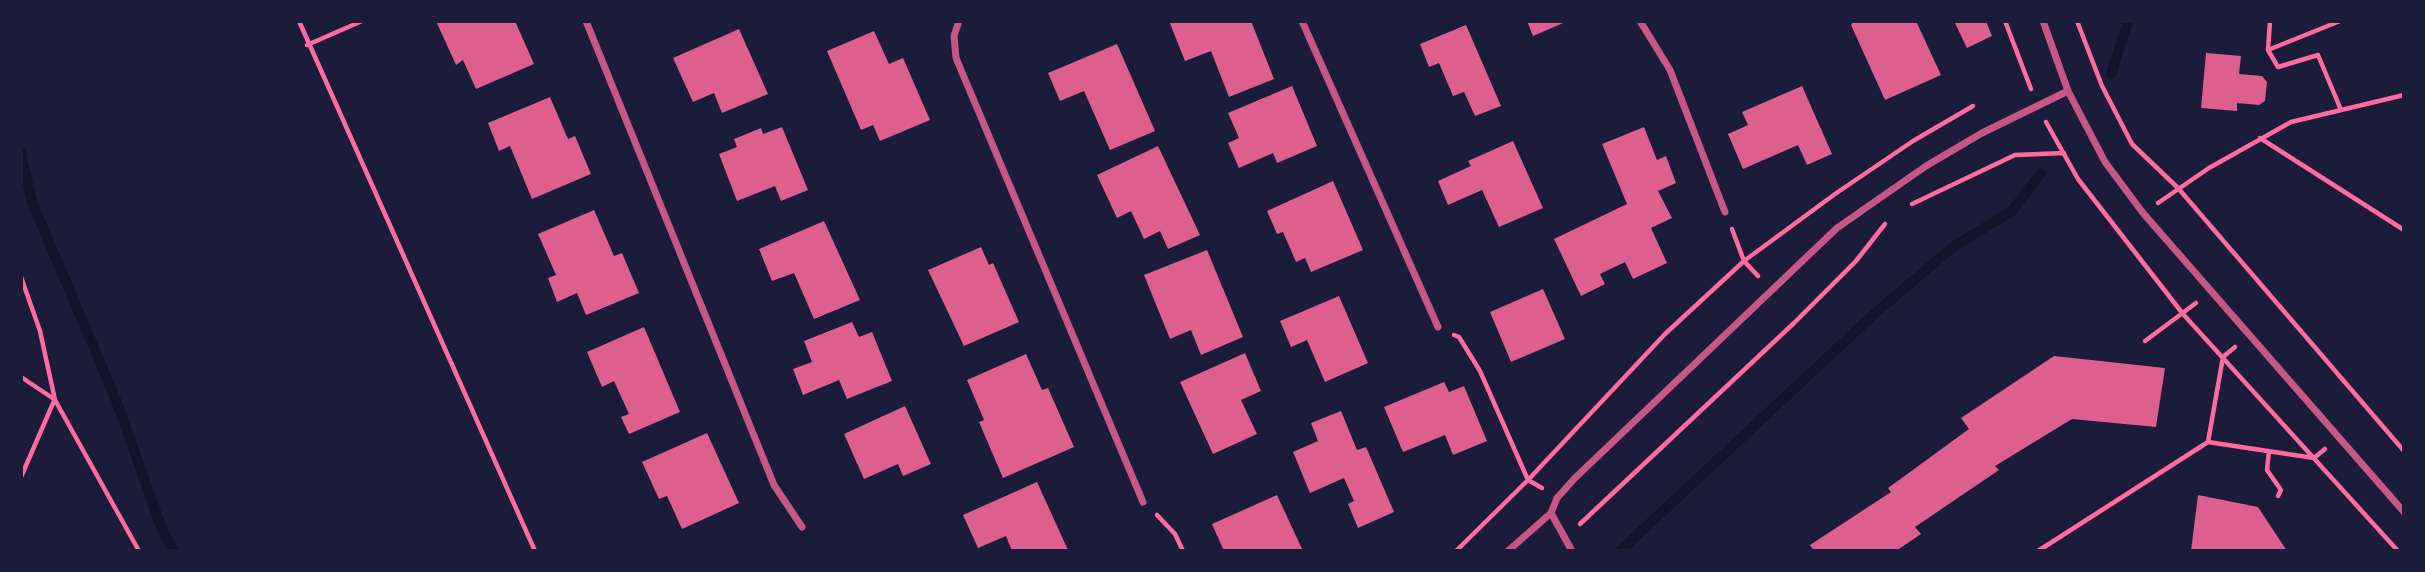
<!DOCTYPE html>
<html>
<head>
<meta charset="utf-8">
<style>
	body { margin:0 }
	#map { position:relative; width:2425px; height:572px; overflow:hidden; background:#1b1b3a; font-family:Montserrat,sans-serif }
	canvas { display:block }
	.frame { position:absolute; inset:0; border:23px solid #1b1b3a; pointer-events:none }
</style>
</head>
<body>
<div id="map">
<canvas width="2425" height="572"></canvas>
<div class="frame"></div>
</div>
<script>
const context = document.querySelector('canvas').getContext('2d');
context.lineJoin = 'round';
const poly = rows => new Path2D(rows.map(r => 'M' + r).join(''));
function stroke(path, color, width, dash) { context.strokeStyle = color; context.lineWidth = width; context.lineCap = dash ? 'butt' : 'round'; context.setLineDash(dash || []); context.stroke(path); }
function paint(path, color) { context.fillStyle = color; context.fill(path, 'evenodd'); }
stroke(poly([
	[2111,74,2128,21],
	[21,153,32,202,116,400,163,532,174,551],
	[1620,551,1873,315,1953,247,2012,211,2041,173]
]), '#12122b', 10);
paint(poly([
	[436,21,515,21,534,64,476,89,463,60,456,65],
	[1169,21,1251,21,1274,79,1229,97,1211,51,1185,61],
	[1527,21,1568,21,1533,36],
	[1854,21,1916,21,1941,75,1885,100,1851,25],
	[1954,21,1986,21,1992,36,1967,48],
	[1466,25,1501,106,1475,116,1464,92,1453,96,1439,63,1429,67,1420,44],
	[739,29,768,94,722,113,714,93,693,102,673,58],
	[874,31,889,64,903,58,930,120,880,141,873,125,861,130,827,51],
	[1117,44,1155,131,1110,150,1084,91,1060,101,1048,73],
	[2206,53,2241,56,2239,74,2262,76,2267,82,2265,101,2259,105,2237,103,2237,111,2201,108],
	[1292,86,1317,146,1277,163,1273,153,1239,168,1228,143,1239,138,1228,113],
	[1802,86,1832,154,1807,165,1798,145,1743,169,1728,134,1748,125,1742,112],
	[550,97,568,139,575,136,591,174,532,199,510,146,499,151,488,123],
	[782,127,808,190,781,201,775,186,737,201,719,154,737,147,734,139,761,128,763,134],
	[1644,127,1657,160,1666,156,1676,183,1658,191,1672,218,1651,228,1667,263,1633,279,1625,262,1600,274,1605,284,1581,296,1554,239,1627,204,1602,144],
	[1513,141,1543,208,1499,227,1482,190,1448,205,1438,181,1471,166,1468,161],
	[1158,146,1200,235,1168,249,1160,231,1144,239,1131,211,1117,218,1097,175],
	[1333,181,1363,250,1311,272,1305,258,1296,262,1283,232,1277,234,1267,211],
	[594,210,614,256,622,253,639,293,586,315,577,293,557,302,548,278,556,275,538,234],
	[824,221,860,300,814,319,794,273,772,281,759,249],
	[981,247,989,265,993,263,1019,322,964,346,928,270],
	[1207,250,1243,337,1201,355,1191,330,1170,339,1144,275],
	[1543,289,1565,339,1511,362,1490,312],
	[1339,296,1368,363,1325,382,1307,340,1291,347,1280,321],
	[852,322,859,337,872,332,892,381,847,399,839,380,803,395,793,369,812,362,804,341],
	[644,327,680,412,629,434,621,417,629,414,614,381,602,387,587,352],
	[1245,353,1261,391,1241,400,1257,434,1213,454,1180,382],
	[1026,354,1042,390,1048,388,1074,447,1003,478,979,422,984,420,967,380],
	[2054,356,2165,368,2156,427,2072,419,1995,466,1999,470,1915,527,1921,534,1896,551,1814,551,1810,545,1891,492,1888,488,1969,429,1961,418],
	[1444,382,1449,392,1464,386,1487,441,1453,455,1445,435,1403,452,1384,407],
	[905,406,931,464,903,476,898,464,864,479,844,434],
	[1341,411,1357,450,1366,447,1394,512,1358,528,1348,504,1354,501,1344,478,1310,493,1293,452,1318,441,1311,423],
	[707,433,739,503,682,529,667,496,659,499,642,462],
	[1037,482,1068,550,1012,551,1006,536,978,548,963,515],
	[1277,495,1303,551,1224,551,1212,524],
	[2198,495,2258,507,2287,551,2191,551]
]), '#dd5f8e');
stroke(poly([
	[299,21,535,551],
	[2005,21,2031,89],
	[2077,21,2102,86,2132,144,2178,188,2404,451],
	[2270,21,2268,50,2278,67,2318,55,2341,110],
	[307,45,362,21],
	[2268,50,2340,21],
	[2046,122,2078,179,2183,314,2398,551],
	[2260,138,2404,230],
	[2158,203,2209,168,2291,122,2404,95],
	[1912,204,2015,155,2064,153],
	[1732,229,1744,261,1758,276],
	[21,277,40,331,55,400,139,551],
	[1454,335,1459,337,1480,371,1528,480,1542,488],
	[2145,341,2196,303],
	[21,377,54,399],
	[2208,442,2314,458,2325,449],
	[2269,451,2267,470,2281,490,2278,496],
	[21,477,54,401],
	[1157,515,1175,534,1183,551],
	[1580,524,1794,323,1856,261,1885,224],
	[1456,551,1528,480,1665,334,1744,261,1835,194,1913,141,1973,106],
	[2038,551,2208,442,2223,357,2235,347]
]), '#ff6b9d', 4.5);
stroke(poly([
	[586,21,774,485,802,527],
	[959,21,954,36,956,58,1143,502],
	[1302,21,1438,327],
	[1640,21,1670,70,1725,212],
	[2043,21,2068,91,2105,162,2143,213,2404,512],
	[1551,513,1572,551],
	[1508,551,1551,513,1557,498,1575,478,1837,228,1926,166,1982,133,2068,91]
]), '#c65784', 7);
</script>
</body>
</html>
